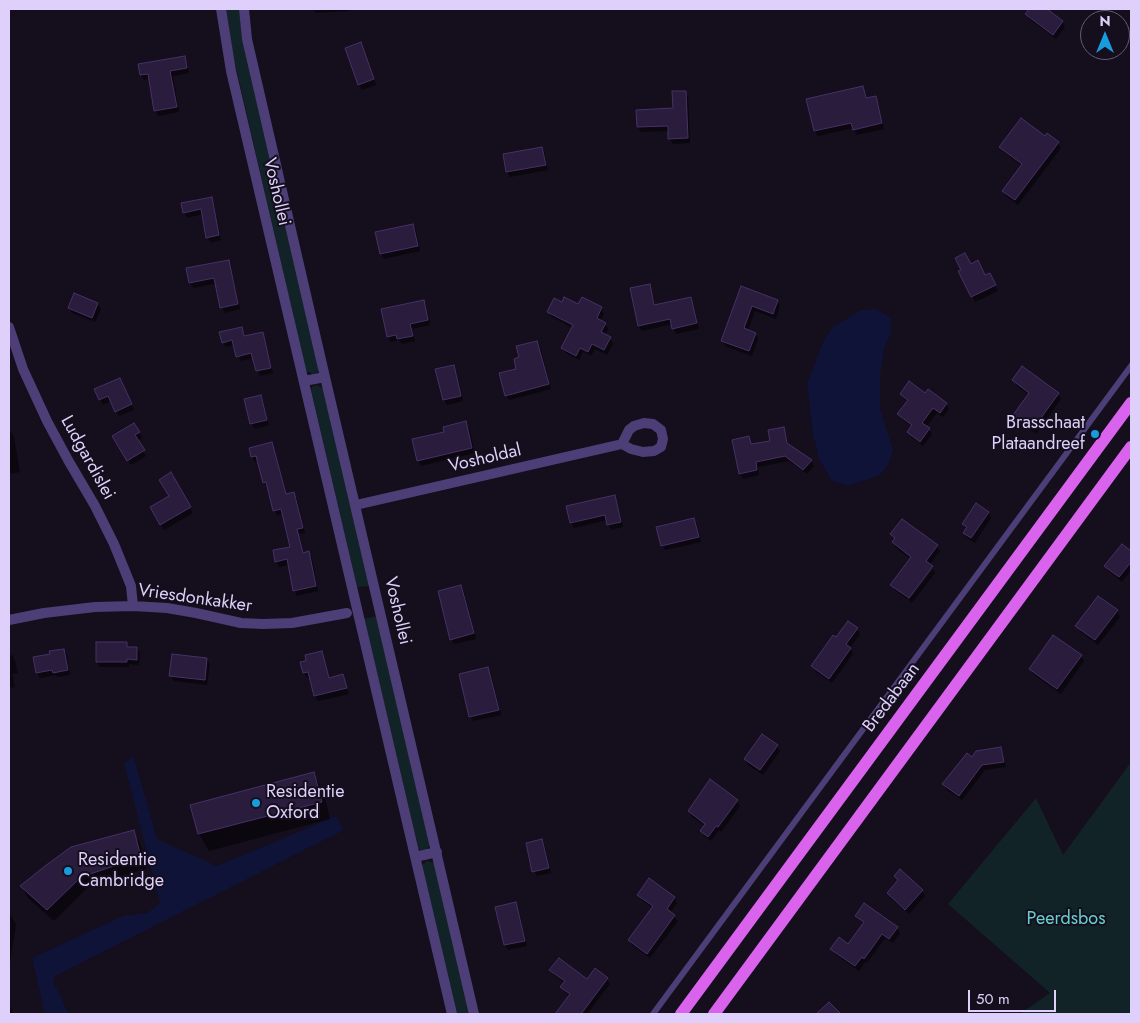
<!DOCTYPE html>
<html>
<head>
<meta charset="utf-8">
<style>
	body { margin:0 }
	#map { position:relative; width:1140px; height:1023px; overflow:hidden; background:#140e1d; font-family:Jost,sans-serif }
	canvas { display:block }
	.frame { position:absolute; inset:0; border:10px solid #ded0fa; pointer-events:none }
	.north { position:absolute; left:1080px; top:10px; width:50px; height:50px; box-sizing:border-box; background:#140e1d; border:1px solid #655c75; border-radius:50%; rotate:0deg; font-size:14px; font-weight:700; line-height:20px; text-align:center; color:#ded0fa }
	.north::after { content:''; display:block; margin:auto; width:18px; height:22px; background:#189cdd; clip-path:polygon(50% 0,100% 100%,50% 72%,0 100%) }
	.scale { position:absolute; left:968px; top:990px; width:88px; height:22px; box-sizing:border-box; border:2px solid #ded0fa; border-top:0; padding-left:6px; font-size:15px; line-height:18px; white-space:nowrap; color:#ded0fa; -webkit-text-stroke:4px #140e1d; paint-order:stroke }
</style>
</head>
<body>
<div id="map">
<canvas width="1140" height="1023"></canvas>
<div class="frame"></div>
<div class="north">N</div>
<div class="scale">50 m</div>
</div>
<script>
const context = document.querySelector('canvas').getContext('2d');
context.lineJoin = 'round';
function paint(path, color) { context.fillStyle = color; context.fill(path, 'evenodd'); }
const poly = rows => new Path2D(rows.map(r => 'M' + r).join(''));
function stroke(path, color, width, dash) { context.strokeStyle = color; context.lineWidth = width; context.lineCap = dash ? 'butt' : 'round'; context.setLineDash(dash || []); context.stroke(path); }
function drawText(font, color, halo, rows, align = 'center') {
  context.font = font + ' Jost,sans-serif'; context.lineWidth = 4; context.setLineDash([]); context.textBaseline = 'middle'; context.strokeStyle = halo; context.fillStyle = color; for (const [text, x, y, turn = 0] of rows) {
    context.save(); context.translate(x, y); context.rotate((+turn || 0) * Math.PI / 180); context.textAlign = isNaN(turn) ? turn : align; if (halo) context.strokeText(text, 0, 0); context.fillText(text, 0, 0); context.restore();
  }
}
paint(poly([
	[226,9,239,9,242,35,319,368,317,373,313,374,306,371,233,54],
	[317,385,324,389,370,586,357,587,311,389,313,386],
	[377,616,430,845,426,850,420,850,418,847,364,619],
	[1131,762,1131,1014,1020,1014,1050,993,948,904,1036,798,1063,855],
	[427,861,435,863,470,1014,456,1014,422,867,423,864]
]), '#122327');
paint(poly([
	[876,309,891,318,891,333,884,348,880,377,880,408,893,450,888,465,880,475,848,486,832,481,819,459,813,434,807,384,823,342,832,328,861,310],
	[134,757,157,839,217,866,336,816,344,830,55,976,53,983,61,996,68,1014,45,1014,32,958,123,916,147,913,160,903,124,763]
]), '#0e1337');
paint(poly([
	[313,9,349,9,349,11,316,13],
	[1030,9,1045,9,1062,22,1065,27,1056,39,1029,19,1026,14],
	[363,49,376,85,362,90,359,84],
	[184,58,187,63,189,73,173,76,179,112,158,116,155,110,150,79,144,80,141,75,139,66],
	[863,88,867,99,875,97,878,102,884,129,857,135,853,128,818,136,815,131],
	[685,92,688,97,690,143,673,144,670,139,669,131,641,132,638,127,637,111,674,110],
	[1045,137,1058,143,1061,148,1018,205,1006,196,1003,191,1022,166,1004,152,1001,147],
	[542,148,545,154,548,170,510,177,507,171],
	[211,198,214,204,221,240,211,243,208,238,203,214,187,218,184,212],
	[413,225,416,230,420,251,384,259,381,254,377,233],
	[228,261,231,266,240,309,225,313,222,307,217,283,194,288,190,283,188,269],
	[970,266,992,279,998,291,975,302,963,271],
	[649,286,652,291,655,306,690,298,693,303,699,329,676,334,672,324,642,331,639,326],
	[742,287,777,301,780,306,776,319,755,311,748,330,755,334,758,339,752,356,725,346,722,340],
	[75,295,98,304,101,309,95,322,72,313,69,307],
	[423,301,426,306,430,325,412,329,415,341,402,344,399,340,391,342,388,337,382,310],
	[562,303,601,308,604,314,600,321,605,324,608,329,605,336,610,338,613,344,607,355,595,349,591,356,583,352,579,360,566,353,563,348,573,328,552,317,548,312],
	[241,328,245,337,262,333,265,339,273,373,260,376,254,358,241,361,235,345,226,347,223,342],
	[537,342,540,347,551,389,509,400,506,395,518,370,521,358],
	[453,366,456,371,463,401,447,405,444,400],
	[1014,380,1058,394,1061,399,1036,434,1017,420,1014,415,1029,395,1017,386],
	[122,385,134,410,119,416,111,401,103,405,96,390],
	[929,391,946,404,949,409,943,417,937,413,926,427,932,434,923,446,912,438,909,432,913,427,902,419,899,414,908,402,901,394,925,395],
	[260,396,263,402,269,425,255,429,252,424,245,400],
	[466,423,469,428,475,453,421,466,418,460,446,433],
	[134,424,142,438,137,441,146,456,131,465,114,437],
	[783,429,789,445,811,460,814,466,807,474,789,461,758,467,759,475,743,479,740,474,749,438,752,445,772,442],
	[9,432,11,432,14,437,20,472,9,474],
	[271,443,274,449,287,495,294,494,297,499,305,533,299,534,304,554,308,553,312,558,318,591,297,596,294,590,289,565,279,567,276,561,292,547,284,514,277,515,274,510,269,487,267,487,264,482,258,461,255,462,252,457],
	[171,474,193,513,164,530,151,508,170,497],
	[614,496,617,502,623,527,611,530,607,520,574,528,571,523],
	[988,513,991,518,975,543,967,538,964,533,967,529,963,524],
	[694,519,697,524,701,542,665,550,662,545],
	[892,535,937,546,940,551,929,565,930,568,907,599,895,590,892,585,911,559,896,548,893,542,895,540],
	[1122,546,1131,553,1131,570,1122,582,1109,571,1106,566],
	[933,569,935,573,912,603,909,600],
	[461,586,464,592,476,639,454,644,451,639],
	[1117,611,1120,617,1098,645,1080,631,1077,626],
	[857,629,860,634,850,648,853,654,832,683,816,672,813,666,836,639],
	[126,644,129,648,137,648,140,653,139,665,129,664,129,667,100,667,97,661],
	[64,650,67,655,70,675,57,677,56,675,40,678,37,673,34,658,52,655],
	[321,653,324,658,330,679,342,676,349,694,318,701,315,696,311,677,307,678,304,673,308,662],
	[12,655,15,661,18,673,12,674,15,687,9,688,9,656],
	[1081,656,1084,661,1061,694,1033,674,1030,669],
	[207,659,210,664,207,685,174,681,171,676],
	[488,669,491,674,501,715,473,721,470,716],
	[777,746,780,751,763,775,748,765,745,759],
	[1000,749,1003,754,1006,767,985,770,962,800,947,790,944,784,972,759],
	[313,774,323,790,330,819,209,851,199,834,192,806],
	[737,800,740,806,721,832,719,830,711,841,704,836,701,831,705,826,692,817,689,811],
	[133,832,140,843,147,868,87,888,54,921,28,898,22,887],
	[542,841,545,846,551,873,537,876,534,871],
	[895,877,922,890,925,896,909,914,891,899,888,893,898,882],
	[639,895,674,898,677,903,670,913,678,921,650,958,632,945,629,940,653,908,642,900],
	[515,904,518,909,527,946,508,950,505,945,496,908],
	[9,913,16,924,9,970],
	[856,916,897,928,900,933,893,943,885,938,867,963,865,962,859,971,835,954,832,949,848,946,864,924],
	[551,970,587,980,607,979,610,984,587,1014,557,1014,570,996,565,992,562,987,565,983,554,975],
	[9,1003,13,1014,9,1014]
]), '#0007');
const building = poly([
	[1029,9,1047,9,1063,21,1053,35,1025,14,1029,9],
	[361,42,374,79,358,85,345,48,361,42],
	[185,56,187,68,170,71,177,107,154,111,148,74,140,75,138,64,185,56],
	[863,86,866,98,876,96,882,123,853,130,851,123,814,131,806,99,863,86],
	[672,91,686,91,688,138,668,139,668,126,637,127,636,110,673,108,672,91],
	[1021,118,1045,136,1047,133,1059,142,1015,200,1002,191,1022,164,999,147,1021,118],
	[542,147,546,165,506,172,503,154,542,147],
	[212,197,219,235,206,238,201,209,183,213,181,203,212,197],
	[413,224,418,246,380,254,375,232,413,224],
	[965,253,971,264,978,260,985,275,990,273,996,285,971,297,958,271,961,270,955,258,965,253],
	[229,260,238,304,220,308,214,278,189,283,186,268,229,260],
	[650,284,654,305,691,297,697,323,672,329,670,319,638,326,630,288,650,284],
	[741,286,778,300,773,314,752,306,744,328,756,333,749,351,721,341,741,286],
	[74,293,98,303,92,318,68,308,74,293],
	[564,297,578,304,582,297,602,307,597,318,606,323,601,332,611,337,604,350,592,344,588,352,580,348,576,356,561,348,573,325,547,312,554,298,562,302,564,297],
	[424,300,428,320,410,324,413,336,397,339,396,335,387,337,381,309,424,300],
	[242,327,244,336,263,332,271,368,256,371,251,353,236,357,232,340,222,343,219,332,242,327],
	[537,341,549,384,505,396,499,373,516,369,514,359,519,357,516,346,537,341],
	[454,365,461,396,443,400,435,369,454,365],
	[1022,366,1059,393,1033,429,1013,415,1029,393,1012,380,1022,366],
	[120,378,132,404,115,412,108,396,99,400,94,389,120,378],
	[909,381,925,393,928,389,947,403,940,413,933,408,922,423,930,428,920,442,907,432,912,425,897,414,908,400,900,394,909,381],
	[261,395,267,420,250,424,244,399,261,395],
	[466,421,472,448,417,461,412,439,444,432,443,427,466,421],
	[134,423,140,432,135,435,145,450,127,461,112,436,134,423],
	[784,427,787,443,812,460,803,470,785,456,756,462,757,470,739,474,732,440,749,436,751,444,770,441,768,430,784,427],
	[272,442,286,494,294,492,303,528,297,529,303,553,309,551,316,586,293,591,287,559,275,562,273,550,290,547,281,509,273,511,266,482,263,483,256,456,251,457,249,448,272,442],
	[171,472,191,507,160,525,150,507,169,496,159,480,171,472],
	[615,495,621,522,607,525,605,515,570,523,566,506,615,495],
	[976,503,989,512,971,538,963,533,967,527,962,524,976,503],
	[694,518,699,537,661,546,656,527,694,518],
	[902,519,938,545,926,561,933,566,909,598,890,585,911,557,892,542,895,538,890,534,902,519],
	[1122,544,1131,551,1131,562,1119,577,1104,566,1122,544],
	[461,585,474,633,450,640,438,591,461,585],
	[1098,596,1118,610,1095,640,1075,626,1098,596],
	[848,621,858,628,846,644,851,648,829,679,811,666,833,635,836,637,848,621],
	[1053,635,1082,655,1057,689,1029,669,1053,635],
	[96,642,127,642,127,647,137,647,137,660,127,659,127,662,96,662,96,642],
	[64,649,68,670,53,673,52,670,36,673,33,657,50,654,49,651,64,649],
	[322,651,329,678,343,674,347,688,314,696,308,672,303,673,300,662,306,661,305,655,322,651],
	[172,654,207,658,205,680,169,676,172,654],
	[488,667,499,710,469,717,459,674,488,667],
	[762,734,778,745,760,770,744,759,762,734],
	[1001,747,1004,762,982,765,959,796,942,784,967,753,972,757,976,751,1001,747],
	[314,772,322,802,198,834,190,805,314,772],
	[710,779,738,800,718,827,716,826,708,837,700,831,705,824,688,811,710,779],
	[134,830,141,857,81,877,47,910,20,886,45,866,71,847,134,830],
	[542,839,549,868,532,872,526,843,542,839],
	[900,869,923,890,905,910,887,893,898,880,894,876,900,869],
	[649,878,675,897,667,909,675,915,647,954,628,940,653,906,637,895,649,878],
	[516,902,525,941,504,945,495,907,516,902],
	[864,903,898,927,889,939,882,934,864,959,862,957,855,966,830,949,839,937,848,944,864,922,855,916,864,903],
	[559,958,587,979,595,968,608,978,581,1014,555,1014,570,994,560,987,565,981,549,970,559,958],
	[829,1002,841,1014,816,1014,829,1002]
]);
paint(building, '#2a1c3c');
stroke(building, '#473166', 1);
stroke(poly([
	[653,1014,1131,366]
]), '#4d3e77', 6);
stroke(poly([
	[221,9,231,71,452,1014],
	[244,9,247,39,325,377,474,1014],
	[9,327,23,369,47,421,68,460,95,506,114,544,131,586,133,606],
	[304,381,325,377],
	[644,423,653,424,661,430,663,439,661,447,654,451,643,452,631,449,622,444,629,430,634,426,644,423],
	[356,505,622,444],
	[9,620,44,613,95,607,133,606,167,608,196,613,241,623,263,624,292,623,347,613],
	[415,857,437,852]
]), '#4d3e77', 10);
stroke(poly([
	[681,1014,1131,403],
	[714,1014,1131,447]
]), '#da63ee', 12);
for (const [x, y, r, color] of [
	[1095,434,5,"#189cdd"],
	[256,803,5,"#189cdd"],
	[68,871,5,"#189cdd"]
]) { const dot = new Path2D(); dot.arc(x, y, r, 0, 2 * Math.PI); context.fillStyle = color; context.fill(dot); stroke(dot, '#140e1d', 2); }
drawText('18px', '#ded0fa', '#140e1d', [
	["Voshollei",276,192,77],
	["Ludgardislei",87,458,61],
	["Vosholdal",485,459,-13],
	["Vriesdonkakker",195,599,8],
	["Voshollei",397,611,77],
	["Bredabaan",892,698,-53]
]);
drawText('18px', '#ded0fa', '#140e1d', [
	["Brasschaat",1085,424,"right"],
	["Plataandreef",1085,445,"right"],
	["Residentie",266,793],
	["Oxford",266,814],
	["Residentie",78,861],
	["Cambridge",78,882]
], 'left');
drawText('18px', '#65d1cf', '#140e1d', [
	["Peerdsbos",1066,920]
]);
</script>
</body>
</html>
